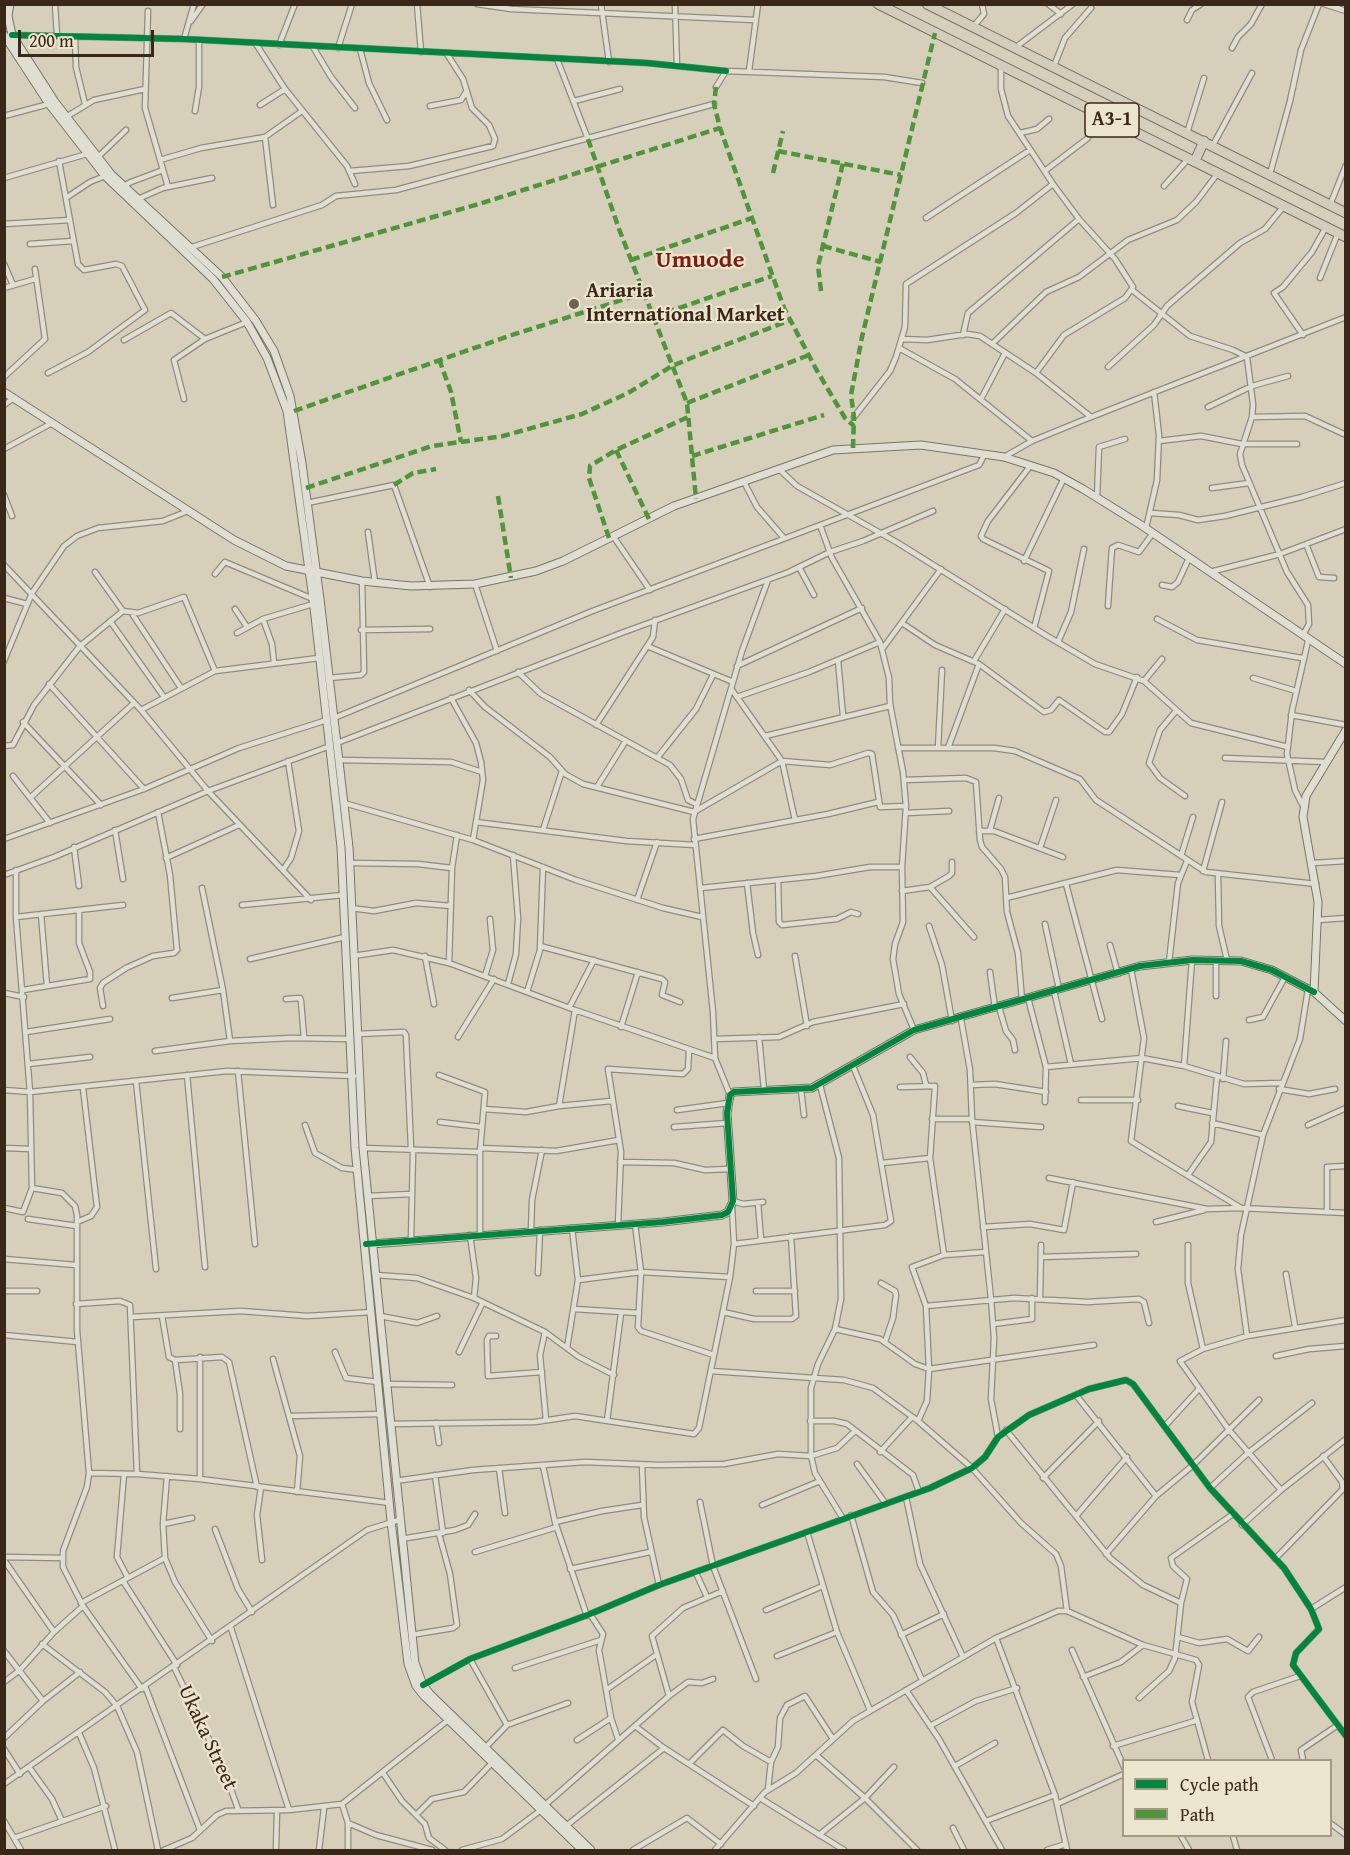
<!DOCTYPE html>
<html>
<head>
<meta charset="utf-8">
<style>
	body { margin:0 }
	#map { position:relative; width:1350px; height:1855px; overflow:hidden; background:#d6d0bb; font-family:"Gentium Book Plus",serif }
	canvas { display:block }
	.frame { position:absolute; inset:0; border:6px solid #3a2718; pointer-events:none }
	.legend { position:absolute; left:1122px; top:1759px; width:210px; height:78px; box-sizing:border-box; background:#ece4cc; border:2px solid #a59884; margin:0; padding:8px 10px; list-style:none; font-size:18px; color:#3a2718 }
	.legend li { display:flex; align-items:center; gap:12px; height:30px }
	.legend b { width:30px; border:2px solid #a59884 }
	.scale { position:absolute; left:18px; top:30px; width:136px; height:27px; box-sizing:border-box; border:3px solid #3a2718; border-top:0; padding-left:8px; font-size:18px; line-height:21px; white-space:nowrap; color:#3a2718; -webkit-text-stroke:4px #ece4cc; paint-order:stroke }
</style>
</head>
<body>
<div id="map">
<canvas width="1350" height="1855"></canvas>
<div class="frame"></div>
<ul class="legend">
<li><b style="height:8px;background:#00873e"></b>Cycle path</li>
<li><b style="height:8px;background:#50943b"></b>Path</li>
</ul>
<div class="scale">200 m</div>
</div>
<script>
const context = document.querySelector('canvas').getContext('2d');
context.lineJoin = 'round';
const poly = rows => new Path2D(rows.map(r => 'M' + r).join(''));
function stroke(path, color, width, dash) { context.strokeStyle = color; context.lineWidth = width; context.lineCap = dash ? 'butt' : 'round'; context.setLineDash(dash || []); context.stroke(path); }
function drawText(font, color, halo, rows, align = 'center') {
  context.font = font + ' "Gentium Book Plus",serif'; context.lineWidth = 4.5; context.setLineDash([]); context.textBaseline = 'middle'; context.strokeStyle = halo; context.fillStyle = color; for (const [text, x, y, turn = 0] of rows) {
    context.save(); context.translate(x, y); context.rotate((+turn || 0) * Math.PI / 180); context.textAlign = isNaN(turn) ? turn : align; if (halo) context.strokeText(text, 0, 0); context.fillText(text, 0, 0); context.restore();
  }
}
const street = poly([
	[55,4,57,36],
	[417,4,421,52],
	[477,4,511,9,755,20],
	[601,4,609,62],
	[675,4,677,66],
	[1048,4,1061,14],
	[1324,4,1346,11],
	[148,11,145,108,168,187],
	[1187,20,1192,10,1201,4],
	[191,21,203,4],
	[973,27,984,14,982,4],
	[12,35,184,39,647,63,726,71],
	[75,37,76,67,85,104],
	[184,39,194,4],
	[256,44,285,89,347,166,355,184],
	[279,45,295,4],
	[313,47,331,77,355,108],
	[1016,47,1073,4],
	[338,48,352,4],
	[1232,48,1238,37,1251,24,1262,4],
	[360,49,369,83,387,120],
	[557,59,588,139],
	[1001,65,1001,89,1008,116,1053,184,1079,219,1115,259,1133,287,1125,298,1064,335,1036,373],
	[1054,66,1065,38,1091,8],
	[749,71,758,4],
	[716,87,726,71,884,77,922,83],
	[574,101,620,89],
	[260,105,285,89],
	[430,106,461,100,466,92],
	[195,111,199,87,199,41],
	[4,116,49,104],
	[66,117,94,100,145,89],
	[1020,133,1037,129,1049,119],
	[1187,133,1204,78],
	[265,137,273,205],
	[1213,145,1252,73],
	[98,157,126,130],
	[160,160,201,148,265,137,302,111],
	[1046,170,1088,138,1098,113],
	[350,171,409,166,493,146,495,139,489,125,472,108,463,79,447,54],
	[1270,174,1290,101,1301,50,1319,4],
	[4,178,87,154],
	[1164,186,1189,158],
	[127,188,127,184,131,182,163,170],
	[66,198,90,182,105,176],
	[138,199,163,188,212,178],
	[1330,205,1346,165],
	[926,218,1030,150],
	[4,224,70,220],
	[30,244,73,241],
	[192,247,322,205,336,196,396,190,714,104],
	[4,264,13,285],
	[1320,278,1338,233],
	[4,288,35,279],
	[1132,290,1190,336,1233,350,1247,357,1253,404,1252,417,1240,454,1242,465,1287,572,1308,605,1309,624,1303,635],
	[963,335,968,313,1079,219],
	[1303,335,1274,293,1283,287,1312,252,1326,227],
	[902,339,927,340,967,334,980,336,1036,373,1091,417],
	[124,340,171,313,205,339],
	[992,344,1046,292,1079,277,1128,240,1177,220,1196,202,1218,173],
	[899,348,955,379,1032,441],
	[1108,367,1154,325,1167,306,1240,243,1265,229,1284,206],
	[48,373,88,352,145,310,122,266,116,264,84,270,78,264,59,161],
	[4,377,45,339,35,269],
	[184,399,174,360,205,339,247,322],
	[981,399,1005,353],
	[4,405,14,398],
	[1208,407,1252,386,1288,376],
	[854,417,890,371,896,357,905,327,906,284,1016,213,1053,184],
	[1252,417,1305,416,1346,435],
	[1159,441,1201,436,1242,444,1297,444],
	[4,449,52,423],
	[1004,457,1032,441,1081,421,1346,317],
	[1031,465,988,521,981,536,983,539,1049,571,1034,628],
	[780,470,797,486,898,543,1047,636,1095,664,1144,681,1191,723,1288,747],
	[744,482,757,507,784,538],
	[1212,488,1249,483],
	[4,495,12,516],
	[1097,498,1099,447,1125,439],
	[307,503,394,485,430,587],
	[1151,513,1179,515,1198,520,1225,516,1302,497,1346,483],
	[820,525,832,558,880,642,889,678,890,704,903,772,906,806,902,867,903,922,895,944,893,959,899,994,914,1030],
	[1146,528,1157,480,1159,435,1154,392],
	[368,532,375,583],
	[613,536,650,590],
	[1306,544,1319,577,1334,578],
	[1024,561,1064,478],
	[4,565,141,710,208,791,311,900],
	[799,567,814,595],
	[95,572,123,611],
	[1210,572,1280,554,1346,529],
	[215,574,225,562,313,599],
	[475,584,497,651],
	[1162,585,1172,587,1178,582,1189,558],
	[4,598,27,604],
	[1108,606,1112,548,1118,545,1139,552,1153,533],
	[235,609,247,627],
	[131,612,181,688],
	[263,619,272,644,274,663],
	[1157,619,1197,640,1302,658],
	[110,621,164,697],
	[902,623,935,645,979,664,1044,712,1051,710,1059,700,1105,732,1109,732,1122,714,1137,677],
	[361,630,430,629],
	[237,633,263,619,313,604],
	[1058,642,1071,612,1084,549],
	[647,646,733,682],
	[883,648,941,569],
	[838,660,843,716],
	[4,661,32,593,64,546,77,536,98,528,163,521,188,511],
	[974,661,1005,609],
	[737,666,862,608],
	[518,672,541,694,670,765,681,779,688,800,696,804],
	[329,678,361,675,364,672,362,581],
	[1253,678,1296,691],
	[1144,681,1162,659],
	[49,684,144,789],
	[469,690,485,707,550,757,565,774,583,784,694,812,782,761,830,765,868,753,872,754,880,807,906,806],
	[732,690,782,761,795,820],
	[737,697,809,672,880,642],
	[451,698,476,743,481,762,483,780,473,840],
	[141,710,215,671,319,658],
	[1176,711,1160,730,1149,763,1160,778,1185,796],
	[1291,715,1346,725],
	[334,718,590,612,979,465,985,454],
	[23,722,101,805],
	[596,725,653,637,655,620],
	[765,736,890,706],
	[337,743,624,632,789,572,830,552,863,541,933,511],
	[4,746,13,745,34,705,80,646,123,611,138,613,184,597,215,671],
	[898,748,994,748,1015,751,1080,779,1096,800,1206,872,1316,884],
	[938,748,942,670],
	[948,748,979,664],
	[657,758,696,709,713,675],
	[1225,758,1326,762],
	[339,760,451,762,482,772],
	[13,776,50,823],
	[904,780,966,778,976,782,980,840,982,847,1001,869,1005,877,1007,912,1018,953,1022,1000],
	[597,787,625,742],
	[31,797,134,703],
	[344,803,473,840,576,880,663,908,702,917],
	[1303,806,1295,790,1287,754,1292,711,1308,641],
	[906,813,949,811],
	[476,822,626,841,695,845],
	[115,830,123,879],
	[543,830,562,771],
	[990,830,999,798],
	[979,831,994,831,1063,857],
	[4,839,144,789,239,748,327,720],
	[694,839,828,814,878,802],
	[74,847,79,886],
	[1040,848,1056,800],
	[1181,856,1193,817],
	[166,858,239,825],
	[350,863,418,864,452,868,449,963],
	[1313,863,1346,861],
	[452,868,457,835],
	[283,870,291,858,299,831,288,761],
	[1203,871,1222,802],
	[4,875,54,857,208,791,330,746],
	[1218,875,1219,926,1227,960],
	[778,880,779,922,782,925,837,919,851,912,858,914],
	[747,883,753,933,758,955],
	[1066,884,1102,1019],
	[930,887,974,937],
	[202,888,223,990,230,1041],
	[701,888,816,876,870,867,902,867],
	[902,891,930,887,949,876,952,873,952,862],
	[1006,898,1117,870,1180,875],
	[637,900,657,842],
	[242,905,343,895],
	[351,908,374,911,416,903,451,906],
	[41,914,47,986],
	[16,917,123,905],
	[1318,920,1346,918],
	[1045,924,1059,989],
	[929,926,942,965,952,1021],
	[1110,945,1118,974],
	[540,946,662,979,665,982,662,995,680,1002],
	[353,956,393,950,449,963,575,1010,715,1058],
	[425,956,434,1004],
	[795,956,807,1026],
	[250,959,345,937],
	[1169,962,1178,883,1187,861],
	[1131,969,1144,1038,1131,1141,1241,1208,1346,1213],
	[990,972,995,1008],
	[485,976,493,950,490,919],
	[508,984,516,954,518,918,513,855],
	[23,990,90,979,90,972,79,943,79,912],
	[1054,991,1071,1064],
	[527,992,540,950,543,867],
	[4,993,24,997],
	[1216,996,1216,960],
	[172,998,223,990],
	[1028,998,1046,1067,1045,1102],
	[286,999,300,998,301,1001,304,1038],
	[103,1006,100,988,103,983,126,968,153,956,174,953,177,950,170,875,158,812],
	[999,1007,1006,1031,1013,1040,1015,1050],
	[569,1008,594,960],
	[961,1019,970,1070,972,1119,991,1299,994,1338,991,1399,998,1437],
	[1249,1020,1263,1017,1285,977],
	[621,1027,638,972],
	[26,1032,110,1019],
	[357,1034,404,1032,406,1035,411,1148,413,1152,411,1240],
	[458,1037,494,979],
	[759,1037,764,1090],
	[714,1039,779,1037,813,1022,904,1004],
	[155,1051,230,1041,291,1038,350,1039],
	[910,1057,923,1073,926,1085],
	[28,1064,90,1057],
	[1184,1066,1192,960],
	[1046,1067,1142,1058,1184,1066,1244,1084,1281,1083],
	[238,1071,255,1244],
	[187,1075,205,1267],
	[439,1075,485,1092,480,1152,480,1234],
	[1223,1079,1226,1041],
	[136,1081,156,1269],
	[820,1085,839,1158,841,1299,835,1329,818,1364,811,1388,811,1456,815,1473,842,1517],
	[971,1085,995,1084,1046,1092],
	[900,1087,935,1086,930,1158,944,1255],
	[1279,1089,1309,1094,1335,1089],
	[4,1090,30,1092,227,1071,354,1076],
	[801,1090,804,1115],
	[730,1095,715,1058,713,1012,693,819,742,651,768,580],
	[1081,1100,1138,1100],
	[559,1106,575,1010],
	[1178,1106,1212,1113],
	[484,1109,526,1112,559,1106,611,1101],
	[677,1110,728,1103],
	[932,1119,972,1119],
	[440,1122,482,1127],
	[972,1122,1041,1127],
	[1212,1123,1263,1135],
	[305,1125,315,1153,342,1168,358,1170],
	[1308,1125,1346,1108],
	[674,1127,727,1123],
	[4,1148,31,1149],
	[363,1148,480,1152],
	[480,1148,556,1151,619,1140],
	[620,1162,674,1163,705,1170,730,1169],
	[882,1163,930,1158],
	[1188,1175,1211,1142,1217,1077],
	[1049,1178,1207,1209,1241,1208],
	[32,1188,62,1193,75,1206,77,1215,77,1330,89,1473,87,1487,63,1551,63,1567,83,1606,142,1689],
	[368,1196,411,1194],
	[733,1201,743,1204,763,1202],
	[758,1203,761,1240],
	[4,1208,23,1212,32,1188,30,1092,16,917,16,870],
	[1327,1212,1327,1167,1346,1166],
	[28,1219,77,1226],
	[77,1222,91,1216,97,1207,83,1088],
	[1156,1222,1204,1210],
	[635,1224,641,1272,638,1327,641,1331,714,1355],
	[618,1225,621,1152,608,1069,683,1074,688,1069,689,1051],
	[983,1227,1030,1224,1064,1230,1073,1182],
	[531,1231,532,1200,542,1150],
	[470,1235,476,1278,474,1298],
	[734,1244,885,1225,891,1221,873,1115,853,1066],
	[1188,1245,1188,1283,1203,1349],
	[1041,1257,1136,1254],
	[4,1259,76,1265],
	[538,1273,540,1230],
	[1286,1274,1295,1326],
	[376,1275,417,1278,474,1298,545,1332,579,1357,614,1375],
	[578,1280,641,1272,730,1277],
	[881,1283,895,1291,896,1295,893,1318,885,1342],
	[4,1291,37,1291],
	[756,1291,795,1291],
	[1040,1299,1041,1245],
	[76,1304,120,1301,130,1305,137,1474],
	[926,1306,1014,1298,1087,1302,1139,1299,1144,1302,1149,1323],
	[574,1309,639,1313],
	[723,1312,754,1319,792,1319,796,1316,791,1236],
	[162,1316,169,1357,175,1360,222,1357,229,1362,257,1487],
	[380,1316,417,1323,437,1316],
	[131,1317,241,1311,307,1316,372,1312],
	[993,1324,1032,1319,1032,1298],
	[835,1329,880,1339,915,1364,929,1369,1094,1345],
	[545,1332,540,1355,546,1420],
	[4,1335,78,1342],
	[496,1336,489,1336,487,1340,488,1376,542,1372],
	[1247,1336,1238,1269,1241,1235,1263,1135,1300,1039,1308,989],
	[567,1348,578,1280,572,1228],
	[335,1352,346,1378,378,1382],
	[459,1352,483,1302],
	[1276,1356,1309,1349,1346,1346],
	[273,1359,300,1456,297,1492],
	[175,1360,180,1394,180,1429],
	[711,1371,844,1380,873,1388,918,1421,972,1468,1021,1523,1056,1554,1061,1566,1067,1611],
	[386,1384,452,1385],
	[1076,1395,1156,1496],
	[290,1416,382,1414],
	[607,1421,621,1313],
	[810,1421,834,1421,847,1424,913,1475,919,1492],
	[918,1421,927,1401,929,1369,926,1306,912,1267,944,1255,985,1252],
	[436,1423,439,1443],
	[390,1424,535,1422,575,1416,694,1434,699,1428,730,1277,734,1244,732,1206],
	[1165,1426,1198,1390],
	[1006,1430,1110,1558,1143,1585,1181,1603],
	[880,1452,912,1417],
	[1323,1456,1342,1482,1343,1489],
	[857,1464,886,1504],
	[642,1465,644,1517,659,1585],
	[543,1466,555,1522,587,1616],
	[499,1468,505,1513],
	[89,1473,137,1474,200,1479,390,1503],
	[124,1474,117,1557,128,1578],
	[435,1475,443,1533],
	[167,1476,163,1524,165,1558,175,1582,212,1641],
	[1043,1478,1099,1421],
	[200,1479,200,1357],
	[395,1481,473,1470,585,1462,659,1465,724,1464,778,1454,811,1456,837,1448,855,1431],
	[261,1487,257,1515,262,1560],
	[1210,1488,1248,1453,1312,1403],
	[1281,1490,1229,1430,1180,1361,1203,1349,1247,1336,1346,1320],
	[906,1497,920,1564,963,1657],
	[700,1502,713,1566,756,1679],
	[762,1505,820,1481],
	[851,1515,873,1592,893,1615,922,1680],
	[1076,1516,1127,1457],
	[555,1522,602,1511,642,1505],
	[163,1524,192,1518],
	[1242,1525,1281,1490,1346,1439],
	[215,1529,238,1589,252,1612],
	[807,1532,837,1632,870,1710],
	[401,1539,455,1530,468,1525,475,1514],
	[475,1552,557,1527],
	[1106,1554,1156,1496,1192,1466,1259,1400],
	[4,1557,62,1558],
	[1275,1559,1343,1489],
	[4,1560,54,1632],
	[570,1569,650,1552],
	[696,1573,707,1597],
	[123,1581,177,1665],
	[81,1603,165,1558],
	[1311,1609,1346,1587],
	[766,1610,823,1586],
	[590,1614,603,1634,599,1650,611,1718,618,1739],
	[231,1628,289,1810],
	[411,1635,453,1628,457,1625,450,1574,439,1534],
	[901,1635,944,1614],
	[1178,1637,1199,1643,1227,1639,1248,1651,1259,1637],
	[996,1638,1055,1795,1067,1850],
	[42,1644,105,1692,117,1706,137,1752,158,1850],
	[1072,1650,1124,1767],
	[4,1651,43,1701],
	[777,1656,837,1632],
	[470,1659,507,1725],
	[174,1667,224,1770,238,1809],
	[515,1668,601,1640],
	[1083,1677,1121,1662,1143,1645],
	[4,1682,20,1670,54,1632,83,1606],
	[423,1685,470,1659,590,1614,659,1585,930,1488,972,1468,985,1457,998,1437,1029,1415,1089,1389,1126,1380,1133,1384,1210,1488,1284,1568,1311,1609,1319,1629,1296,1653,1293,1665,1346,1736],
	[145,1686,200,1830],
	[606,1690,656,1655],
	[906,1690,939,1739,1002,1850],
	[669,1696,652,1636,683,1608,723,1591],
	[1139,1698,1169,1671,1175,1658,1181,1603,1187,1579,1173,1566,1171,1558,1233,1514],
	[635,1726,664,1748,754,1806],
	[930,1726,976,1701,1017,1688],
	[79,1733,94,1768,115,1850],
	[4,1738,43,1701,80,1672],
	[577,1740,611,1718],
	[1113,1746,1195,1721],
	[485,1748,507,1725,568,1703],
	[4,1749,20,1774],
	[816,1755,865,1798,917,1850],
	[1272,1760,1248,1697,1253,1692,1300,1676],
	[1303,1760,1301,1750,1338,1725],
	[689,1764,723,1730,743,1746,771,1762],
	[955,1766,995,1743],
	[29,1767,52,1799,62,1821],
	[383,1773,402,1801,425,1824,429,1838,445,1850],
	[4,1784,367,1530,399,1520],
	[768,1789,771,1762,778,1747,780,1718,787,1705,805,1696,833,1739],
	[760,1798,844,1850],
	[342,1804,348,1823,348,1850],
	[1057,1804,1124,1774],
	[545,1805,669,1696,688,1682,702,1683,713,1679],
	[416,1815,432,1799,464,1792,492,1763],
	[4,1821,21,1850],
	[986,1821,1055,1795],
	[348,1823,376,1835,432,1850],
	[1330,1823,1346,1835],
	[566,1826,664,1748],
	[953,1828,964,1850],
	[819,1835,865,1798,894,1767],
	[1181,1836,1189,1850],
	[1233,1836,1237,1850],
	[14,1838,106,1806],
	[164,1850,192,1838,217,1815,226,1811,289,1810,342,1804,447,1721],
	[276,1850,277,1810],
	[319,1850,324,1808],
	[462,1850,502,1839,541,1810],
	[633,1850,687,1818,721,1844],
	[715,1850,765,1792,796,1773,853,1721,996,1638,1058,1611,1067,1611,1143,1645,1196,1660,1199,1665,1192,1702,1208,1760],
	[1047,1850,1066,1844]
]);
const secondary = poly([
	[10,4,8,16,12,35,55,102,111,174,222,277,256,321,274,351,290,396,302,463,320,599,349,847,363,1148,415,1663,423,1685,430,1694,591,1850],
	[4,35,49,104,105,176,213,279,247,322,267,358,287,411,313,599,341,847,355,1148,391,1521,408,1664,416,1686,424,1696,582,1850],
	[4,392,234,540,286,566,362,581,411,586,475,584,536,571,563,561,674,506,833,450,921,445,1004,457,1054,473,1083,489,1141,525,1346,664],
	[1346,730,1306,796,1303,817,1318,902,1314,992,1346,1021],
	[371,1244,663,1222,722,1215,728,1212,733,1201,727,1113,730,1095,734,1092,812,1088,914,1030,1140,966,1192,960,1241,961,1272,970,1314,992]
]);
const highway = poly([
	[878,4,1346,237],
	[927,4,1346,213],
	[1195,161,1204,141]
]);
stroke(street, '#918b7d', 7);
stroke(secondary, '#7a7467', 9);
stroke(highway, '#7a7467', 11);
stroke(street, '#e0ddd2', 4.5);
stroke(secondary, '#e0ddd2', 7);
stroke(highway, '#d3cdbe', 9);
stroke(poly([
	[716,87,714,104,720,128,784,308,816,369,845,418,854,426],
	[588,139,619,229,687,403,696,499],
	[778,151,901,175],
	[773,173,783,131],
	[823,246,881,262],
	[631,260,752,218],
	[222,277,479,204,720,128],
	[821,291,818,266,843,163],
	[653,317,772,276],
	[439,359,451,392,461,442],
	[687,403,809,355],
	[294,411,509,336,644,293],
	[853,448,854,417,851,395,862,337,935,33],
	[616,450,649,519],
	[692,456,824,415],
	[394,485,413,473,436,469],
	[306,488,432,446,503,436,582,414,628,393,672,366,696,356,791,320],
	[498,496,511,578],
	[609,538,589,478,590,466,616,450,688,417]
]), '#50943b', 4.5, [9, 4.5]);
stroke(poly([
	[12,35,184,39,647,63,726,71],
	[366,1244,663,1222,722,1215,728,1212,733,1201,727,1113,730,1095,734,1092,812,1088,914,1030,1140,966,1192,960,1241,961,1272,970,1314,992],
	[423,1685,470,1659,590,1614,659,1585,930,1488,972,1468,985,1457,998,1437,1029,1415,1089,1389,1126,1380,1133,1384,1210,1488,1284,1568,1311,1609,1319,1629,1296,1653,1293,1665,1346,1736]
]), '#00873e', 6);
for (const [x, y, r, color] of [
	[574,304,6,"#716251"]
]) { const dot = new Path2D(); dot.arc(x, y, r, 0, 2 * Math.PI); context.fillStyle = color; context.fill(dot); stroke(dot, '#ece4cc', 2); }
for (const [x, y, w] of [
	[1112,120,54]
]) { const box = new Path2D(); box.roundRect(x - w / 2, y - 17, w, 34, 4.5); context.fillStyle = '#ece4cc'; context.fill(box); stroke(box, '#3a2718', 1.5); }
drawText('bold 20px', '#3a2718', null, [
	["A3-1",1112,120]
]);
drawText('bold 21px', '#3a2718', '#ece4cc', [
	["Ariaria",586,292],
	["International Market",586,316]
], 'left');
drawText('21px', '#3a2718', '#ece4cc', [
	["Ukaka Street",207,1738,65]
]);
drawText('bold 24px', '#7a1f14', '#ece4cc', [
	["Umuode",700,261]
]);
</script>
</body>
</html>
